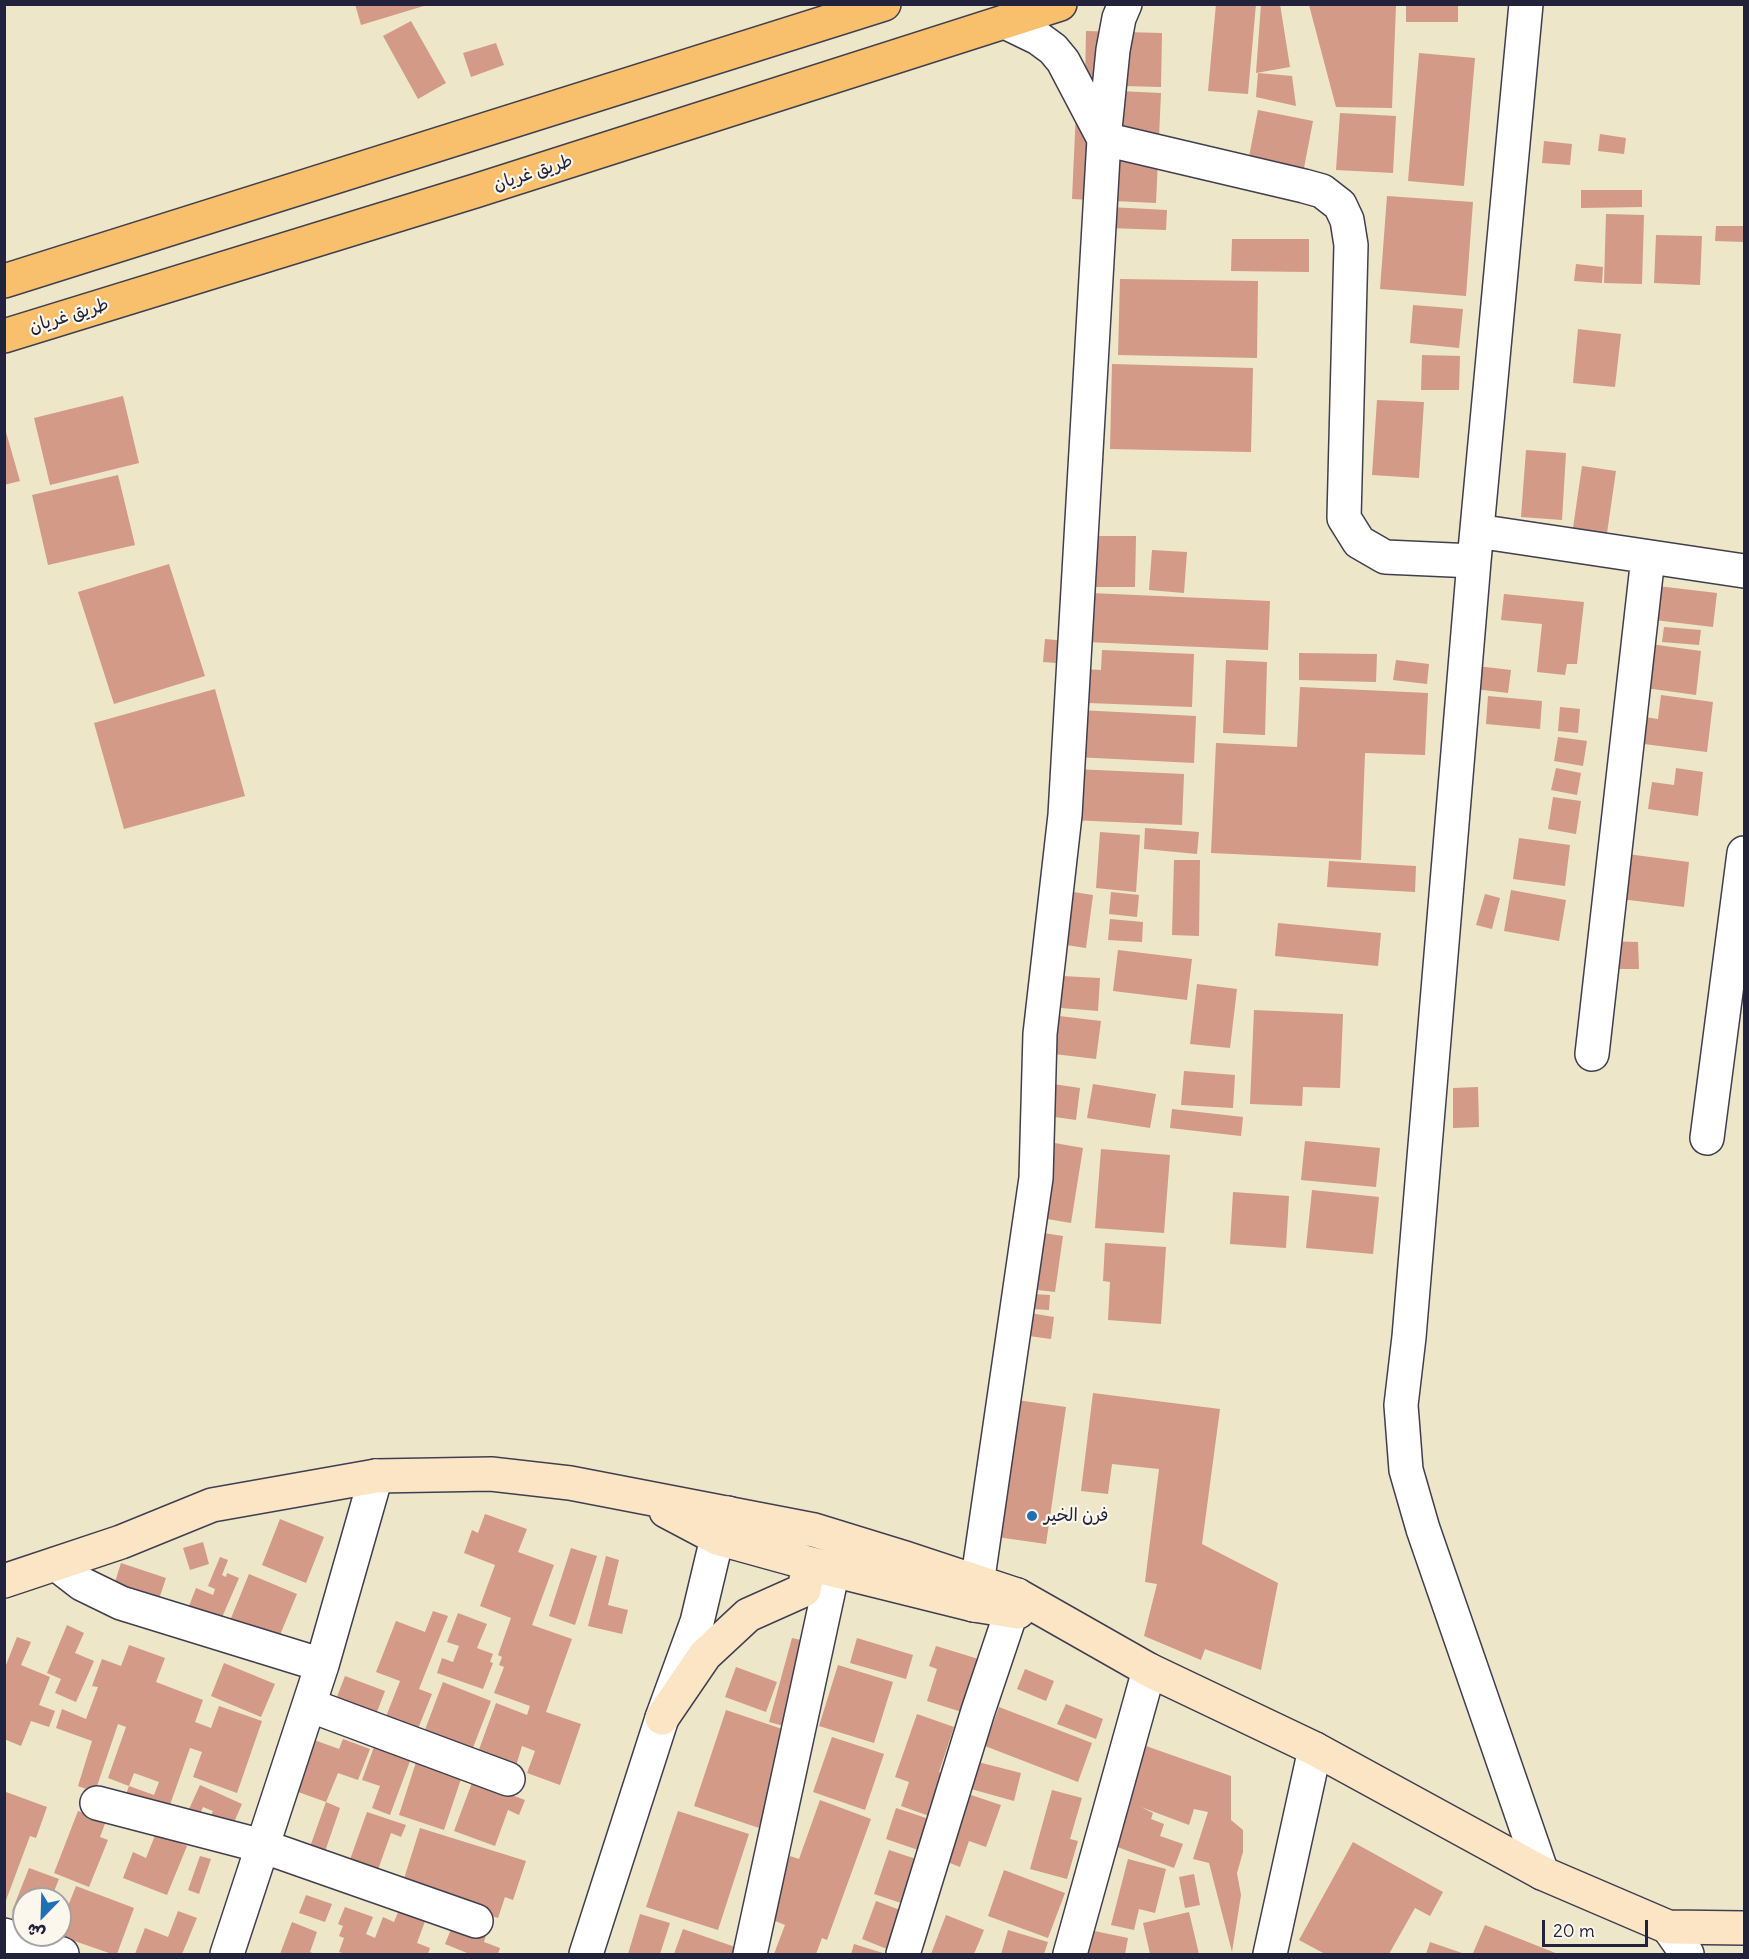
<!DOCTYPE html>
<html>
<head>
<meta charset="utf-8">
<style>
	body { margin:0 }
	#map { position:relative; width:1749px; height:1959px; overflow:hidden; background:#ede6c8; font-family:Delius,"Playpen Sans Arabic",sans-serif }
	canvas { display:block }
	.frame { position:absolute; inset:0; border:6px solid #22223b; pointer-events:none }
	.north { position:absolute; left:12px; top:1887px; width:60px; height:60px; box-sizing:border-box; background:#fbf7ec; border:2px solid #a4a2a5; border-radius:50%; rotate:203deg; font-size:16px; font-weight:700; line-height:24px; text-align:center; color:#22223b }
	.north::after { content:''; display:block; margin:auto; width:21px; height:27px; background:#1f6fb2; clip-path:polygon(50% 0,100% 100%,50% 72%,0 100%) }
	.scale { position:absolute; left:1542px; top:1920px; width:106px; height:27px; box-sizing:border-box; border:3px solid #22223b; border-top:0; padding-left:8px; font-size:18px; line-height:21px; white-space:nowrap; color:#22223b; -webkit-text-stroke:4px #fbf7ec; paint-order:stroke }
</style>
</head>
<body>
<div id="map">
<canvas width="1749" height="1959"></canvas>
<div class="frame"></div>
<div class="north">ش</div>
<div class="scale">20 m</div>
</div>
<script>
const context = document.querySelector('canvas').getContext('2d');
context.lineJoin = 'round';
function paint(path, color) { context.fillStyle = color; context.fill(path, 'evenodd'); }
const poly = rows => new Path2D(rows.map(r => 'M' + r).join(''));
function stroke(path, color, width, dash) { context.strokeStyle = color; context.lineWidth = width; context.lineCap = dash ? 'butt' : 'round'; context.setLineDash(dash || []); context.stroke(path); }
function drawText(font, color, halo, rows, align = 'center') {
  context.font = font + ' Delius,"Playpen Sans Arabic",sans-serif'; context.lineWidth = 4.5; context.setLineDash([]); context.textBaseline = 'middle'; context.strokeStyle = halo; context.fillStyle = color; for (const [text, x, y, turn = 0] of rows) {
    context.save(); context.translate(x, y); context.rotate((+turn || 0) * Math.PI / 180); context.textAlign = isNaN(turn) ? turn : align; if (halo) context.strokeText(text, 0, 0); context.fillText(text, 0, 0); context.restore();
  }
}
paint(poly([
	[355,4,427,4,427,5,361,25],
	[1216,4,1256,4,1248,94,1208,91],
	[1261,4,1280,4,1290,67,1256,73],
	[1406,4,1458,4,1458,22,1406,22],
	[1309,5,1396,5,1392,108,1336,107],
	[411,21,446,83,418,99,383,36],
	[1086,31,1162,33,1161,87,1085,85],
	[496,43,504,65,471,77,463,53],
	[1419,53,1475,58,1464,186,1408,181],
	[1258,73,1292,76,1296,106,1256,97],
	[1077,89,1161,93,1156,203,1072,199],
	[1258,110,1313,121,1304,168,1249,157],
	[1340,113,1396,116,1393,173,1336,170],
	[1600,134,1626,138,1624,154,1598,151],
	[1544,141,1572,144,1570,165,1542,163],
	[1581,190,1642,190,1642,207,1581,208],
	[1387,196,1473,202,1466,296,1380,289],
	[1109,207,1167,210,1166,230,1108,228],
	[1606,214,1644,215,1642,284,1604,283],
	[1716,226,1744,226,1744,242,1715,241],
	[1656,235,1702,236,1700,285,1654,283],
	[1232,239,1309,239,1309,272,1231,271],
	[1576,264,1603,267,1602,283,1574,281],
	[1120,279,1258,281,1257,358,1118,355],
	[1413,305,1463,309,1459,348,1410,343],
	[1578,329,1621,334,1615,387,1573,383],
	[1422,355,1460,356,1459,390,1421,390],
	[1112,364,1253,368,1251,452,1110,449],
	[123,396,139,463,50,485,34,418],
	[1377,400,1424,402,1419,478,1372,475],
	[4,425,20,481,4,485],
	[1526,450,1566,453,1562,520,1521,517],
	[1582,466,1616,471,1607,533,1573,528],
	[118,475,135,545,48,565,32,495],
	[1092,536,1136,536,1135,587,1092,587],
	[1152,550,1187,552,1184,593,1149,590],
	[169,564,205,676,114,704,78,592],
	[1649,585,1717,593,1713,627,1646,619],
	[1068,592,1270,601,1268,650,1086,642,1084,665,1043,662,1045,639,1067,641],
	[1504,594,1584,602,1577,664,1567,664,1565,675,1537,672,1542,624,1501,620],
	[1664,627,1701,630,1699,645,1662,642],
	[1636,642,1701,651,1696,695,1631,686],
	[1102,650,1194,654,1192,707,1062,702,1063,668,1101,670],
	[1299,653,1377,654,1376,682,1299,680],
	[1226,660,1267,662,1265,735,1223,733],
	[1396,660,1429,664,1427,684,1393,680],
	[1477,666,1511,670,1508,693,1475,689],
	[1300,687,1428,693,1425,755,1365,753,1361,860,1211,853,1216,743,1297,747],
	[215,689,245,796,124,829,94,723],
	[1661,695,1713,702,1707,752,1628,742,1632,715,1658,719],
	[1488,696,1542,701,1540,729,1486,724],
	[1560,707,1580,709,1578,733,1558,731],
	[1059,709,1196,716,1194,763,1056,756],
	[1558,737,1587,741,1583,766,1554,761],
	[1556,768,1581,773,1577,795,1551,790],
	[1676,768,1703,772,1698,816,1648,809,1652,782,1674,785],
	[1074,769,1184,774,1182,825,1071,820],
	[1553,797,1581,801,1576,834,1548,829],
	[1145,828,1199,832,1197,854,1144,849],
	[1100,832,1140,835,1136,892,1096,888],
	[1519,838,1570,845,1565,886,1513,879],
	[1627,854,1689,862,1684,907,1621,899],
	[1174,860,1200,860,1199,936,1172,935],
	[1329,861,1416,866,1415,892,1327,887],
	[1040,887,1093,895,1086,948,1033,940],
	[1511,890,1566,900,1559,941,1504,931],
	[1111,892,1139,895,1137,917,1109,914],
	[1485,894,1500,898,1492,929,1476,925],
	[1110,919,1143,922,1142,942,1108,940],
	[1278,923,1381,933,1378,966,1275,956],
	[1606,941,1638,942,1639,969,1606,969],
	[1118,950,1192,959,1187,1000,1113,991],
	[1062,976,1100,978,1098,1011,1061,1008],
	[1197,984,1237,989,1230,1048,1190,1044],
	[1254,1010,1343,1014,1340,1088,1303,1087,1302,1106,1250,1104],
	[1059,1016,1101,1021,1096,1059,1054,1054],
	[1184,1071,1235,1075,1233,1108,1181,1105],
	[1053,1084,1080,1088,1076,1120,1048,1116],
	[1093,1084,1156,1094,1150,1128,1087,1118],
	[1478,1087,1479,1127,1453,1128,1453,1088],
	[1172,1109,1243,1117,1241,1136,1170,1128],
	[1305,1141,1380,1148,1376,1187,1301,1180],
	[1049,1142,1083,1148,1071,1223,1036,1217],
	[1101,1149,1170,1155,1164,1233,1095,1228],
	[1312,1190,1379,1197,1373,1254,1306,1248],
	[1233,1192,1289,1196,1286,1248,1230,1244],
	[1037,1232,1063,1236,1055,1292,1029,1289],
	[1105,1243,1166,1247,1161,1324,1108,1320,1110,1282,1103,1281],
	[1017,1293,1050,1295,1049,1310,1016,1308],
	[1024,1312,1054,1317,1051,1339,1021,1335],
	[1093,1393,1220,1409,1202,1544,1278,1583,1261,1670,1205,1649,1201,1660,1144,1636,1157,1584,1145,1582,1159,1469,1112,1464,1108,1494,1081,1491],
	[1003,1398,1066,1407,1046,1544,983,1535],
	[485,1514,527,1529,518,1552,554,1565,532,1625,572,1639,546,1712,581,1724,560,1785,527,1773,535,1751,522,1746,515,1769,477,1755,496,1703,527,1715,530,1706,494,1693,504,1667,499,1665,502,1657,498,1655,511,1618,480,1606,495,1565,464,1553,472,1530,478,1533],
	[280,1519,324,1537,306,1583,262,1565],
	[203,1542,209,1564,190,1570,183,1548],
	[571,1548,597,1556,575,1625,549,1616],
	[606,1556,619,1560,608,1605,628,1610,622,1634,588,1626],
	[220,1557,228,1560,222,1575,226,1577,227,1573,239,1578,220,1622,189,1606,196,1588,213,1595,215,1589,208,1586],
	[121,1563,166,1578,153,1617,115,1582],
	[249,1574,297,1594,275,1647,227,1628],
	[433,1611,448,1616,419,1689,432,1694,417,1731,385,1719,400,1681,376,1672,396,1621,425,1632],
	[458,1613,487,1624,477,1648,493,1654,490,1662,493,1663,483,1689,437,1673,442,1658,453,1662,459,1646,447,1642],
	[67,1625,84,1633,75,1653,94,1661,76,1702,55,1693,61,1679,47,1673],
	[17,1637,31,1642,21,1665,50,1677,39,1705,55,1711,49,1727,31,1721,21,1746,4,1739,4,1670],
	[792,1638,814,1643,791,1728,769,1722],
	[857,1638,913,1655,906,1679,850,1663],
	[129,1645,165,1658,156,1682,203,1700,195,1722,211,1728,219,1706,262,1721,237,1793,193,1777,202,1752,190,1748,165,1819,123,1803,129,1786,154,1795,159,1782,134,1773,129,1786,108,1778,126,1727,118,1724,95,1792,78,1786,92,1741,56,1728,62,1709,86,1719,98,1687,92,1686,102,1659,121,1666],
	[936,1646,985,1661,968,1714,927,1701,937,1669,929,1666],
	[224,1663,275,1684,261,1717,211,1696],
	[838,1665,893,1682,874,1743,819,1726],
	[736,1667,777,1682,766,1712,725,1697],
	[1025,1669,1054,1681,1046,1701,1017,1689],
	[345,1676,385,1691,375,1717,335,1702],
	[443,1682,491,1701,469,1758,420,1743],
	[1066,1704,1103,1719,1096,1739,1057,1724],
	[999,1707,1092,1743,1078,1782,985,1746],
	[726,1710,791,1732,759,1828,694,1806],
	[917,1714,954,1727,939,1772,946,1775,932,1817,901,1806,909,1782,895,1777],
	[306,1737,339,1749,343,1739,370,1749,358,1780,338,1773,326,1802,287,1788],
	[832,1737,884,1754,865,1810,813,1792],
	[1146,1746,1231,1776,1231,1820,1243,1830,1243,1852,1237,1873,1241,1895,1232,1952,1209,1863,1193,1859,1208,1812,1194,1809,1189,1825,1141,1807,1153,1813,1151,1819,1164,1824,1160,1836,1183,1844,1174,1868,1112,1845,1127,1785],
	[374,1747,410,1761,390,1815,372,1808,380,1786,362,1780],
	[417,1759,463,1773,444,1830,399,1815],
	[978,1762,1021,1773,1014,1801,971,1789],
	[473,1780,525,1800,519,1815,508,1810,495,1846,454,1831],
	[200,1785,242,1804,228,1836,206,1826,213,1811,203,1807,195,1825,184,1820],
	[1052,1790,1082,1798,1070,1839,1078,1841,1067,1879,1030,1869],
	[6,1792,47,1807,36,1838,30,1836,5,1903],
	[968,1794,1001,1805,986,1847,969,1841,960,1867,945,1861],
	[820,1800,871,1819,827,1940,822,1938,816,1954,774,1954,785,1925,768,1918,790,1856,799,1859],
	[326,1802,340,1808,321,1863,306,1858],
	[896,1808,935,1821,924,1852,886,1839],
	[78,1811,106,1821,100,1837,108,1840,89,1887,54,1873],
	[678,1811,749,1834,718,1930,646,1907],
	[367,1812,406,1825,401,1837,391,1833,375,1878,347,1868],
	[420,1828,526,1861,513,1900,505,1897,498,1918,401,1888],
	[156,1833,187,1846,167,1895,123,1878,133,1852,146,1858],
	[1353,1842,1443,1892,1430,1916,1415,1908,1389,1954,1325,1954,1299,1940],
	[889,1850,925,1862,910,1906,874,1894],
	[200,1856,211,1859,199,1894,188,1890],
	[1128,1859,1166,1869,1155,1913,1139,1909,1134,1930,1111,1925],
	[29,1868,59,1879,51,1899,24,1899,24,1916,12,1911],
	[1004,1870,1065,1893,1048,1938,988,1916],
	[1194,1874,1200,1905,1185,1908,1179,1877],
	[76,1886,134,1908,117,1954,112,1954,60,1936,60,1903,68,1906],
	[306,1895,332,1904,325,1922,299,1913],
	[876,1901,911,1914,897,1953,862,1939],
	[401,1905,427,1916,417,1943,430,1948,428,1954,346,1954,339,1952,344,1938,339,1936,343,1926,338,1924,345,1907,373,1917,366,1934,375,1938,383,1917,394,1922],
	[178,1911,197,1918,182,1954,135,1954,145,1928,168,1937],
	[1189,1912,1199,1954,1150,1954,1143,1923],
	[640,1914,670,1923,660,1954,628,1954],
	[946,1915,984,1930,974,1954,931,1954],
	[292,1922,317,1932,310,1952,316,1954,280,1954],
	[454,1922,486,1935,484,1942,500,1948,498,1954,466,1954,467,1953,445,1944],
	[1485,1925,1558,1954,1477,1954,1473,1953],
	[683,1929,741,1949,739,1954,674,1954],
	[1085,1929,1128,1938,1125,1954,1079,1954],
	[1008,1930,1048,1942,1044,1954,1001,1954],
	[1430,1942,1465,1954,1426,1954],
	[854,1944,886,1954,851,1954]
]), '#d29a87');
const street = poly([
	[1526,4,1474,561,1409,1337,1401,1405,1406,1470,1423,1529,1542,1873],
	[1007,23,1038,38,1053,49,1063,61,1104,139,1304,186,1322,191,1340,205,1347,220,1351,245,1344,518,1359,542,1385,557,1474,561],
	[1477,531,1744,571],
	[1592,1054,1648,557],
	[1707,1138,1744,853],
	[56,1564,82,1584,121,1603,322,1665],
	[974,1605,1036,1178,1040,1034,1065,815,1104,139,1113,50,1119,18,1125,4],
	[309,1705,508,1779],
	[97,1803,262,1846,476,1921],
	[1668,1927,1687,1954],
	[4,1935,62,1954],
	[227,1954,322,1665,376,1476],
	[586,1954,662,1718,697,1622,717,1538,728,1513],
	[750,1954,833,1570],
	[903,1954,978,1711,1017,1595],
	[1070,1954,1149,1670],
	[1270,1954,1315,1749]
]);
const secondary = poly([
	[666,1511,717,1538,833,1570,974,1605,1018,1612],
	[4,1581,121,1542,212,1505,376,1476,491,1474,570,1483,814,1530,905,1558,1017,1595,1149,1670,1315,1749,1542,1873,1668,1927,1744,1928],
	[662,1718,705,1655,748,1615,804,1590,809,1564]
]);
const highway = poly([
	[4,281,884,4],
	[4,336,475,191,1060,4]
]);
stroke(street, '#403f50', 36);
stroke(secondary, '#403f50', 36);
stroke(highway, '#403f50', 36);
stroke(street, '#fff', 33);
stroke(secondary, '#fce5c4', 33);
stroke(highway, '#f8bf6c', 33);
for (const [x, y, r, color] of [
	[1032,1516,6,"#1f6fb2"]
]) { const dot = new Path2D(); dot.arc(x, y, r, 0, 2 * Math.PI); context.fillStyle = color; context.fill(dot); stroke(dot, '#fbf7ec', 2); }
drawText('18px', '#22223b', '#fbf7ec', [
	["طريق غريان",533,173,-18],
	["طريق غريان",69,316,-17]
]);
drawText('18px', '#22223b', '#fbf7ec', [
	["فرن الخير",1044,1516]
], 'left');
</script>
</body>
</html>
